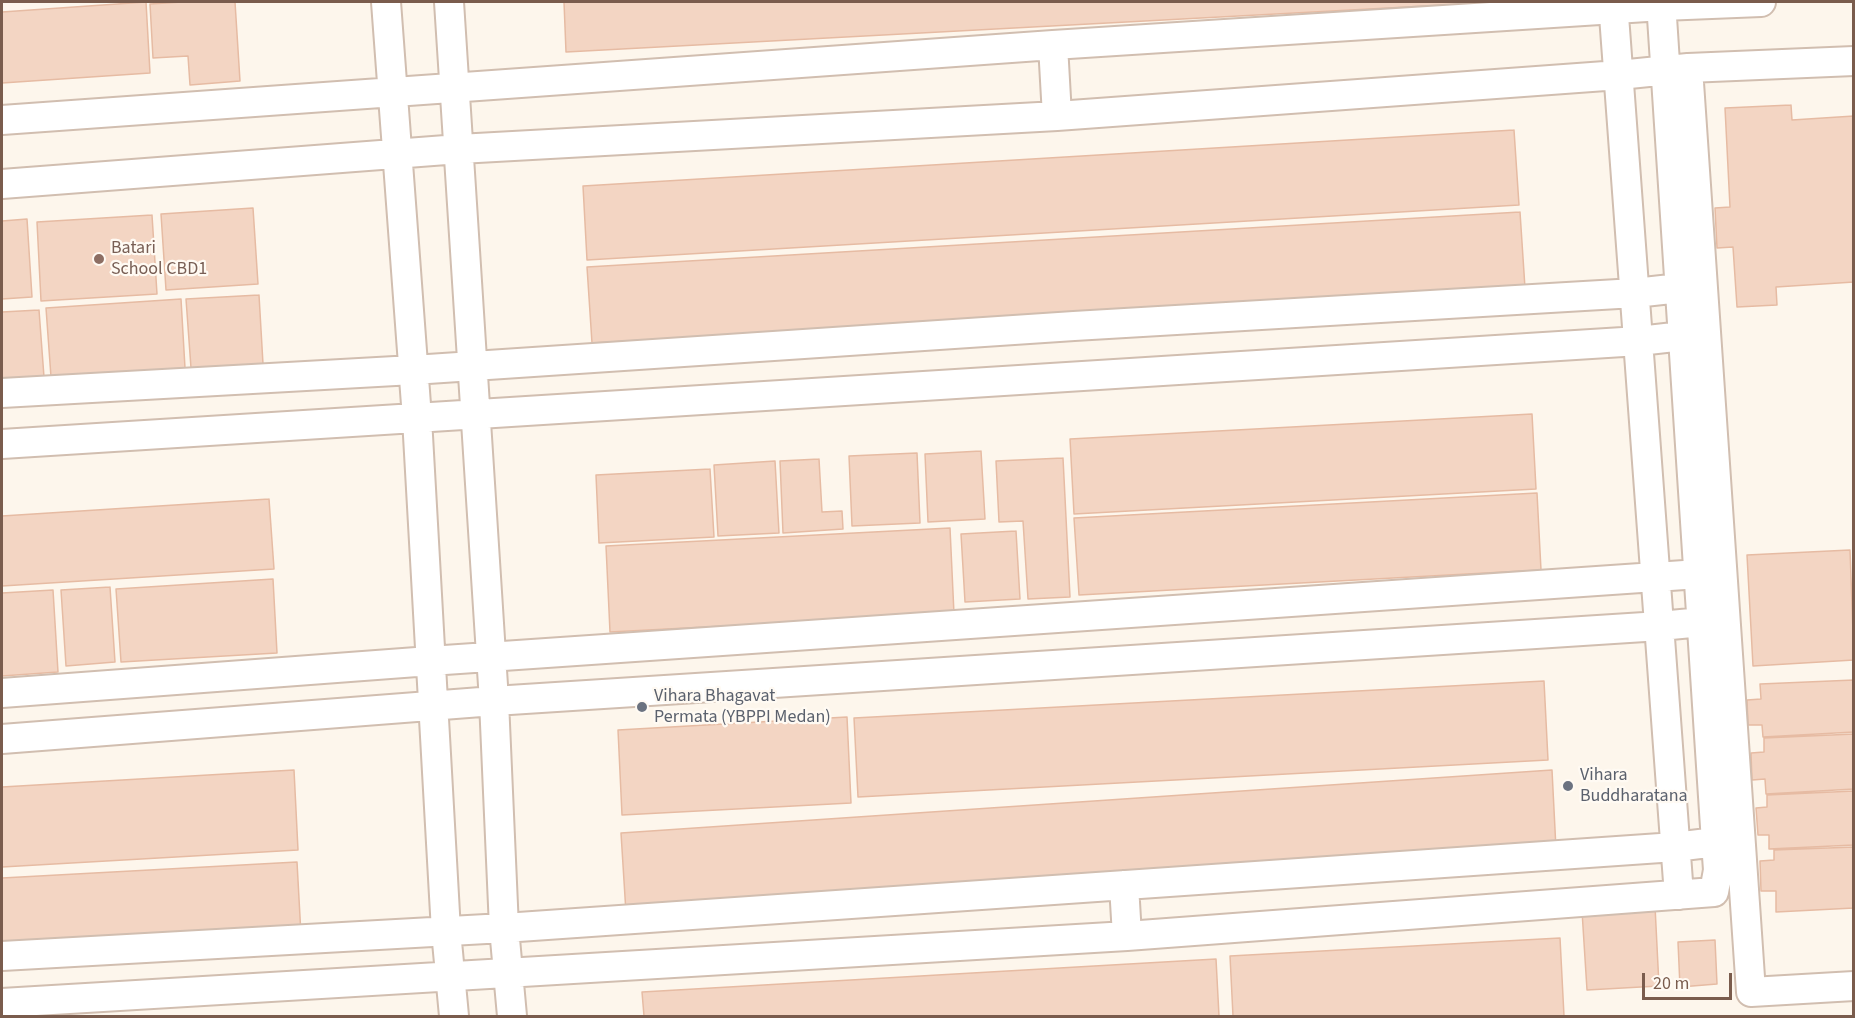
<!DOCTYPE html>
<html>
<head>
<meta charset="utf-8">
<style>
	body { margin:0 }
	#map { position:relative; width:1855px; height:1018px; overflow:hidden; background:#fdf6ec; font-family:"Source Sans 3",sans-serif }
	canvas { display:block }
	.frame { position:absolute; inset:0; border:3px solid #7a5c4d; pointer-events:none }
	.scale { position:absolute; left:1642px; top:973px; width:90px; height:27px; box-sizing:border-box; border:3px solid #7a5c4d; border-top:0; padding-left:8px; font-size:18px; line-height:21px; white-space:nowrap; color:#7a5c4d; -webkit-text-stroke:4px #fffaf3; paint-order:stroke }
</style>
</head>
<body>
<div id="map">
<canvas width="1855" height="1018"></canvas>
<div class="frame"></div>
<div class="scale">20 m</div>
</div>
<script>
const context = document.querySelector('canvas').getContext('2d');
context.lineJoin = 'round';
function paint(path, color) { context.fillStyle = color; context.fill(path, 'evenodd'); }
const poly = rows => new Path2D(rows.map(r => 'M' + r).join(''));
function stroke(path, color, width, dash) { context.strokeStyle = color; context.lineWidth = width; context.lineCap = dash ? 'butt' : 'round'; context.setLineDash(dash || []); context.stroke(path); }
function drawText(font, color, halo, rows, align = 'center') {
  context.font = font + ' "Source Sans 3",sans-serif'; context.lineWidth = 4.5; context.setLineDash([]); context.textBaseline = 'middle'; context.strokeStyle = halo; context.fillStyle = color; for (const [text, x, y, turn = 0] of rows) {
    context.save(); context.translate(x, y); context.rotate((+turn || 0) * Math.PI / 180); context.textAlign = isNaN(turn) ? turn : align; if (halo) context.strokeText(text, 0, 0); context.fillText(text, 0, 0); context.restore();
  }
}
const building = poly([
	[146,2,150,73,2,83,2,12,146,2],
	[182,2,235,2,240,81,190,85,188,56,153,58,150,4,182,2],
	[564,2,1500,2,566,52,564,2],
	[1791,105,1792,120,1854,116,1854,282,1776,287,1777,305,1737,307,1733,247,1717,248,1715,208,1730,207,1725,108,1791,105],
	[1514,130,1519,205,587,260,583,186,1514,130],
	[253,208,258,284,166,290,161,214,253,208],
	[1520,212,1525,288,592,343,587,267,1520,212],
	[152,215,157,294,41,301,37,222,152,215],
	[27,219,32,297,2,299,2,221,27,219],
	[259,295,263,364,191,368,186,299,259,295],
	[181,299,185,368,51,377,46,308,181,299],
	[39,310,44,377,2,380,2,312,39,310],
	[1532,414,1536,489,1074,514,1070,439,1532,414],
	[981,451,985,519,928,522,925,454,981,451],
	[917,453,920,523,852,526,849,456,917,453],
	[1063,458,1070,597,1028,599,1023,521,999,522,996,461,1063,458],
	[819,459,822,512,842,511,843,529,783,533,780,461,819,459],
	[775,461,779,533,718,536,714,465,775,461],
	[710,469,714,537,599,543,596,475,710,469],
	[1537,493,1541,570,1079,595,1074,518,1537,493],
	[269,499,274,569,2,586,2,516,269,499],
	[950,528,954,614,610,632,606,546,950,528],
	[1016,531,1020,599,965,602,961,534,1016,531],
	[1850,550,1854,660,1753,666,1747,555,1850,550],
	[273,579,277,653,121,662,116,589,273,579],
	[110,587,115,662,66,666,61,590,110,587],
	[53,590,58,672,2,676,2,593,53,590],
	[1854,680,1854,732,1763,737,1762,725,1748,725,1747,700,1761,699,1760,684,1854,680],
	[1544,681,1548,760,858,797,854,718,1544,681],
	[847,717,851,803,622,815,618,730,847,717],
	[1854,734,1854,789,1766,794,1765,779,1752,780,1751,753,1764,752,1764,738,1854,734],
	[294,770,298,850,2,867,2,787,294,770],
	[1552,770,1556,849,626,913,621,833,1552,770],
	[1854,791,1854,845,1769,849,1769,835,1758,835,1756,808,1767,807,1767,795,1854,791],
	[1854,847,1854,908,1776,912,1776,891,1761,891,1760,861,1774,860,1774,850,1854,847],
	[297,862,301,935,2,952,2,878,297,862],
	[1655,906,1659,986,1587,990,1582,911,1655,906],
	[1560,938,1564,1016,1233,1016,1230,956,1560,938],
	[1715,940,1717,984,1680,987,1678,942,1715,940],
	[1216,959,1219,1016,644,1016,642,992,1216,959]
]);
paint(building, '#f3d5c3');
stroke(building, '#e6bba3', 1.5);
const minor = poly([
	[386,2,417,418,446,931,454,1016],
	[449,2,494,701,504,928,512,1016],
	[1613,2,1679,895],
	[1053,45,1057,116],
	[1688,68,1751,992,1854,986],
	[2,120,1053,45,1662,6,1761,2],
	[2,184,459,149,1057,116,1619,75,1688,68,1854,61],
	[2,393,413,370,1074,326,1635,293,1680,288],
	[2,444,1639,341,1683,336],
	[2,693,430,661,1699,574],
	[2,739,494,701,1660,626,1702,622],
	[1124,885,1127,936],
	[2,956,504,928,1675,847,1716,842],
	[2,1003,1127,936,1714,892,1718,870,1716,842,1661,2]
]);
stroke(minor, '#d1beb0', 32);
stroke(minor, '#fff', 28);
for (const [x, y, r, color] of [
	[99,259,6,"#8d6e63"],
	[642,707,6,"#6b7280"],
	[1568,786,6,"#6b7280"]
]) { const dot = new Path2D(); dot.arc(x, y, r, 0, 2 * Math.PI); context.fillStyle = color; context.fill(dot); stroke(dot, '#fffaf3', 2); }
drawText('18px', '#785e54', '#fffaf3', [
	["Batari",111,249],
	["School CBD1",111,270]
], 'left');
drawText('18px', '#5b616d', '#fffaf3', [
	["Vihara Bhagavat",654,697],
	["Permata (YBPPI Medan)",654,718],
	["Vihara",1580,776],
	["Buddharatana",1580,797]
], 'left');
</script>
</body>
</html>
